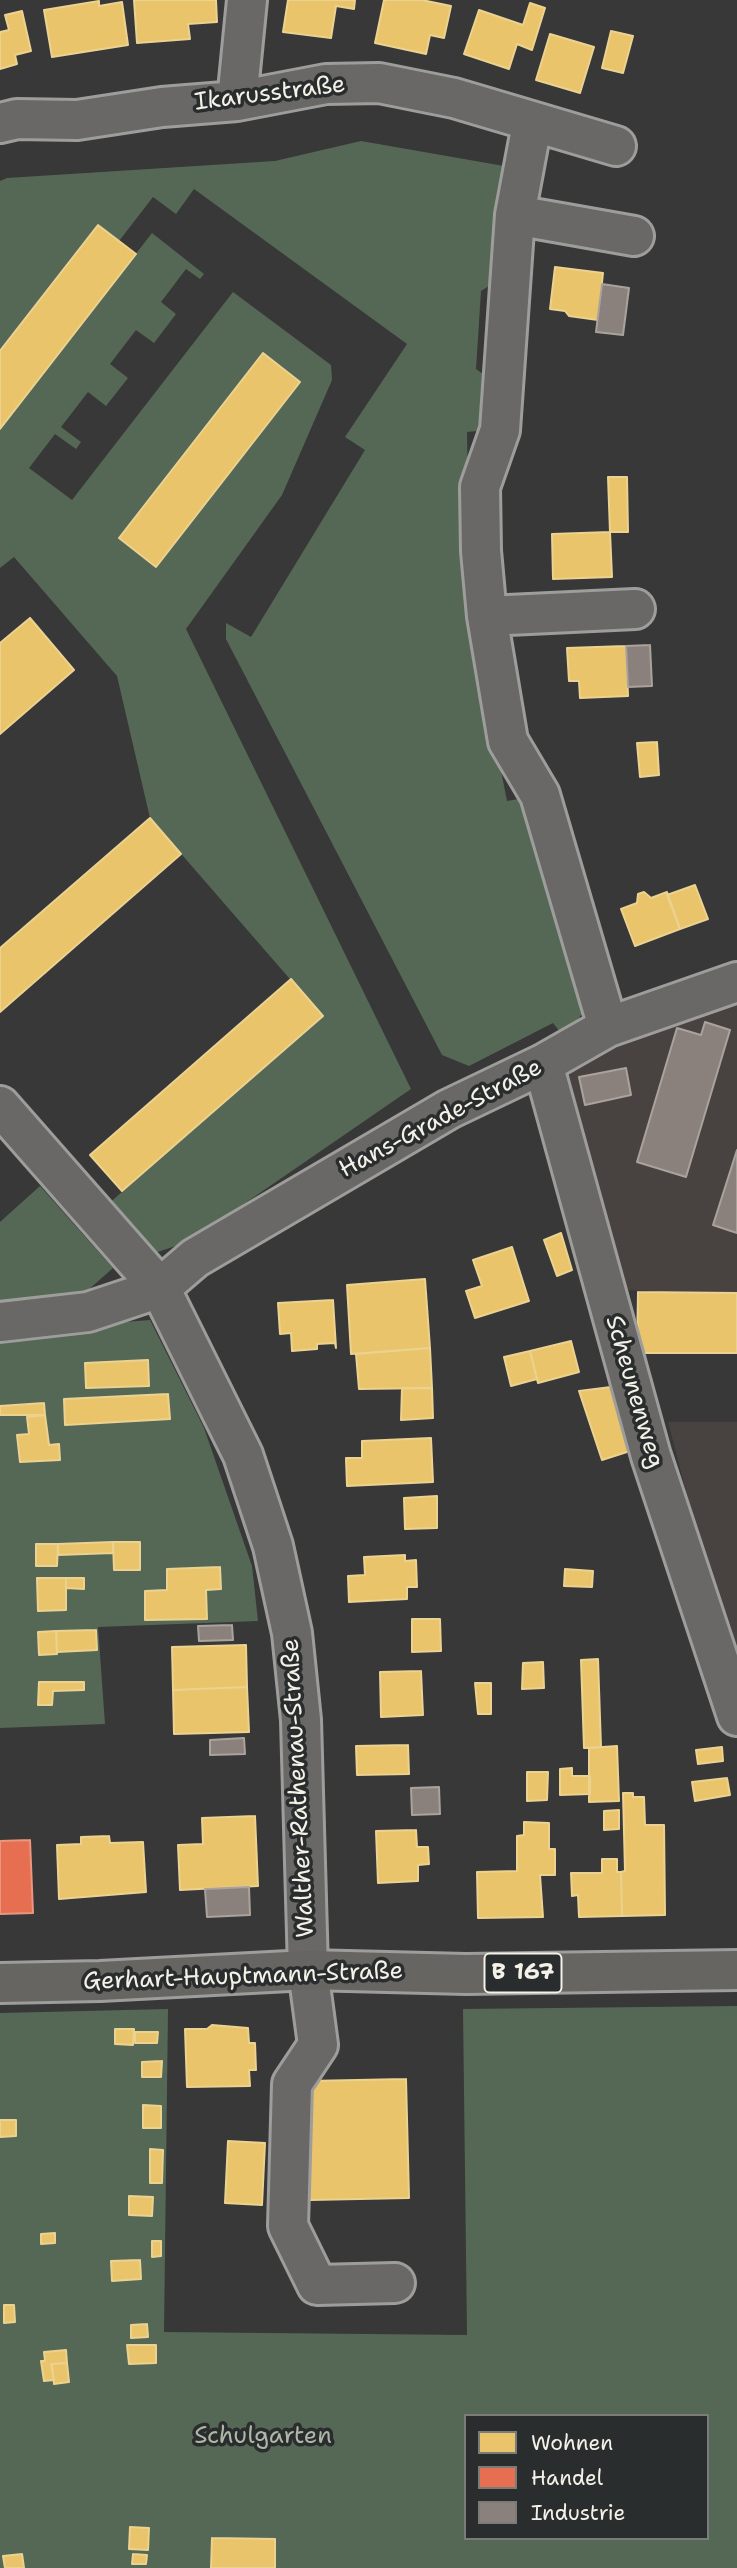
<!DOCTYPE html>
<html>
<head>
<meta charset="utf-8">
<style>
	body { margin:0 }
	#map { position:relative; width:737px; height:2568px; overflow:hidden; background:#383838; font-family:"Shantell Sans",sans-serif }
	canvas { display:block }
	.legend { position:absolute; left:464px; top:2414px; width:245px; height:126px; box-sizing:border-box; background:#2a2d2e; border:2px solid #7b7b78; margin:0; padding:9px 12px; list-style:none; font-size:21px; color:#f4f1e8 }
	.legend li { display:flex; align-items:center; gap:14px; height:35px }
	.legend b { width:35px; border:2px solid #7b7b78 }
</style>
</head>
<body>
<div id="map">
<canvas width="737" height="2568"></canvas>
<ul class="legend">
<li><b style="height:19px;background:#e9c46a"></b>Wohnen</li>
<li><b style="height:19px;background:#e76f51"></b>Handel</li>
<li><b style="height:19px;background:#8a817c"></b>Industrie</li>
</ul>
</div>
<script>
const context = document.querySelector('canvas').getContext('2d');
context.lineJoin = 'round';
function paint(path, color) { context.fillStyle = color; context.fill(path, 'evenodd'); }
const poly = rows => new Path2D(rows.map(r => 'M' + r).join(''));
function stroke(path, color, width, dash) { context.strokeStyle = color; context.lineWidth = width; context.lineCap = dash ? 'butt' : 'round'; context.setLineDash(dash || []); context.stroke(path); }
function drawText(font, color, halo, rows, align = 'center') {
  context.font = font + ' "Shantell Sans",sans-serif'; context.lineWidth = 7; context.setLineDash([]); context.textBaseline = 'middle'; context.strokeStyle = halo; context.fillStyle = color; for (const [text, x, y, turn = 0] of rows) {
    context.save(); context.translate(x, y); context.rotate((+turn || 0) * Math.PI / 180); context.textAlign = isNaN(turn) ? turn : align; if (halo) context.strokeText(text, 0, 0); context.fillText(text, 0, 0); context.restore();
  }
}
paint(poly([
	[737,997,737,1293,616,1290,556,1079,574,1060],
	[668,1422,737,1422,737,1669,702,1552]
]), '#484341');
paint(poly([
	[361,141,504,166,492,284,481,291,476,369,490,379,487,430,467,432,470,613,507,801,530,797,584,1011,574,1025,561,1033,553,1023,469,1066,442,1055,226,639,226,623,251,637,365,450,345,437,407,344,194,189,176,214,153,197,119,241,98,225,0,351,0,181,7,178,275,161],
	[152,233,204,274,200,279,186,269,161,302,176,314,154,343,136,330,110,364,128,378,106,406,88,392,61,427,81,442,76,449,55,434,29,468,72,500,233,292,331,365,332,380,282,495,186,629,411,1089,190,1241,146,1256,106,1206,322,1016,150,818,117,676,14,557,0,568,0,429],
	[263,353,300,382,156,567,119,538],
	[40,1186,113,1268,78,1299,0,1305,0,1222],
	[150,1320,204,1428,252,1566,258,1621,98,1627,105,1724,0,1728,0,1332],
	[737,2006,737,2568,0,2568,0,2013,168,2009,164,2332,467,2335,463,2009],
	[466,2416,707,2416,707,2538,466,2538]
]), '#556855');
const homes = poly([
	[134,0,216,0,217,22,188,24,190,39,137,43,134,0],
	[288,0,355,0,354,9,336,6,331,38,283,32,288,0],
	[384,0,422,0,451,6,444,38,430,35,426,54,375,43,384,0],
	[99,1,99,6,122,2,128,45,52,57,44,10,99,1],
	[530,3,545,8,532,50,517,44,509,69,464,54,479,10,523,25,530,3],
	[22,11,31,51,15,55,17,64,0,69,0,32,9,30,5,15,22,11],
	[611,31,633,36,623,73,602,68,611,31],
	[550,34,594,47,580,93,536,80,550,34],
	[98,225,136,254,0,429,0,351,98,225],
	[555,267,603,273,598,320,569,316,565,311,550,309,555,267],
	[263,353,300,382,156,567,119,538,263,353],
	[608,477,627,477,628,532,610,532,608,477],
	[610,532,612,577,553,579,552,534,610,532],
	[30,618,74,670,0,734,0,643,30,618],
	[626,646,628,696,580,698,579,681,569,681,567,648,626,646],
	[657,742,659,775,640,777,637,743,657,742],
	[150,818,181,854,0,1012,0,948,150,818],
	[695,885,708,919,680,929,667,895,695,885],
	[644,892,651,898,667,892,680,929,635,946,621,909,637,903,638,894,644,892],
	[291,979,323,1016,122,1191,90,1155,291,979],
	[561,1233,572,1270,557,1276,544,1240,561,1233],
	[512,1247,529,1301,475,1318,466,1291,482,1286,473,1260,512,1247],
	[425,1279,430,1348,351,1354,347,1285,425,1279],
	[638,1292,737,1293,737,1353,637,1353,638,1292],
	[333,1300,336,1348,335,1343,317,1344,317,1349,292,1351,291,1333,280,1334,278,1303,333,1300],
	[571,1341,579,1372,538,1383,530,1351,571,1341],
	[430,1348,432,1388,359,1389,356,1354,430,1348],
	[530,1351,537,1379,511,1386,504,1357,530,1351],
	[148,1360,149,1386,86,1388,85,1363,148,1360],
	[611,1387,630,1451,602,1460,579,1391,611,1387],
	[402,1388,432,1388,433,1418,401,1420,402,1388],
	[168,1394,170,1419,65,1425,64,1399,168,1394],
	[44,1403,45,1415,0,1415,0,1406,44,1403],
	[45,1415,49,1445,59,1444,60,1460,20,1462,17,1435,29,1434,27,1417,45,1415],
	[431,1438,433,1482,347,1486,346,1458,362,1458,362,1441,431,1438],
	[437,1496,437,1528,405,1529,404,1498,437,1496],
	[113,1542,113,1553,58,1555,58,1544,113,1542],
	[113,1542,140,1542,140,1570,114,1570,113,1542],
	[36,1544,58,1544,57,1566,36,1566,36,1544],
	[405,1555,405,1561,416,1560,417,1587,407,1587,407,1599,349,1602,348,1576,365,1575,364,1557,405,1555],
	[220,1567,221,1589,206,1590,207,1619,145,1620,145,1591,167,1590,167,1569,220,1567],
	[565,1569,593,1571,592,1587,564,1586,565,1569],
	[37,1578,66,1578,66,1610,38,1611,37,1578],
	[66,1578,84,1578,84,1589,66,1588,66,1578],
	[412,1619,440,1619,441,1651,412,1652,412,1619],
	[96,1630,97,1650,57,1652,56,1631,96,1630],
	[56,1631,57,1654,39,1655,38,1632,56,1631],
	[246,1645,247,1687,173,1690,172,1647,246,1645],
	[598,1659,601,1747,584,1748,581,1660,598,1659],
	[543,1662,544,1688,522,1689,523,1663,543,1662],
	[421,1671,423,1715,381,1717,380,1672,421,1671],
	[39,1682,84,1682,84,1690,53,1691,52,1705,38,1705,39,1682],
	[475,1683,491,1683,491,1714,478,1714,475,1683],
	[247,1687,249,1732,174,1734,173,1690,247,1687],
	[408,1745,409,1774,357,1775,356,1746,408,1745],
	[617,1746,619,1801,589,1802,589,1748,617,1746],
	[722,1747,723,1761,698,1764,696,1750,722,1747],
	[572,1768,572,1776,590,1776,590,1794,560,1795,560,1769,572,1768],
	[527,1772,548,1772,547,1800,527,1801,527,1772],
	[727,1778,730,1795,695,1801,692,1782,727,1778],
	[623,1793,633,1793,633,1797,644,1797,645,1825,664,1825,665,1915,622,1916,621,1872,625,1871,623,1793],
	[619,1810,619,1829,604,1830,604,1811,619,1810],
	[255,1816,258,1886,180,1890,178,1845,203,1844,202,1818,255,1816],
	[524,1822,549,1823,549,1849,555,1849,555,1875,540,1875,543,1917,478,1918,477,1872,517,1871,517,1836,524,1835,524,1822],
	[416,1830,417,1847,428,1847,429,1864,418,1865,418,1881,378,1883,376,1831,416,1830],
	[109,1836,110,1843,143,1842,146,1892,59,1899,57,1845,81,1844,81,1837,109,1836],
	[602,1859,617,1859,617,1872,621,1872,622,1916,579,1917,578,1895,572,1896,571,1873,602,1873,602,1859],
	[212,2025,248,2028,249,2043,255,2043,256,2070,249,2070,250,2086,187,2087,185,2029,207,2029,212,2025],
	[115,2029,134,2029,133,2045,115,2044,115,2029],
	[135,2032,158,2032,157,2043,135,2043,135,2032],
	[162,2061,161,2077,142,2077,142,2062,162,2061],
	[406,2079,409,2198,310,2200,308,2081,406,2079],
	[143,2105,161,2106,161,2128,143,2128,143,2105],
	[0,2120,16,2120,16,2136,0,2137,0,2120],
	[228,2141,265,2143,262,2205,225,2203,228,2141],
	[150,2149,163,2150,162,2183,150,2183,150,2149],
	[129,2196,153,2197,152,2216,129,2215,129,2196],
	[55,2233,55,2243,41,2244,41,2234,55,2233],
	[152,2241,161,2241,161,2256,152,2257,152,2241],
	[140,2260,141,2279,112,2281,111,2261,140,2260],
	[4,2305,14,2305,15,2322,4,2323,4,2305],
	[147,2324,148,2337,131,2338,131,2325,147,2324],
	[127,2345,156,2345,156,2363,129,2364,127,2345],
	[66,2350,67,2363,51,2364,54,2380,44,2381,41,2361,45,2361,44,2352,66,2350],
	[67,2363,69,2382,54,2384,52,2364,67,2363],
	[130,2527,149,2528,148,2550,129,2549,130,2527],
	[212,2538,275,2539,275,2568,211,2568,212,2538],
	[22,2554,24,2568,5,2568,3,2556,22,2554],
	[133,2554,147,2555,146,2564,132,2564,133,2554]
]);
paint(homes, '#e9c46a');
stroke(homes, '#ecd290', 2);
const shops = poly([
	[30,1840,33,1913,0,1914,0,1841,30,1840]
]);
paint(shops, '#e76f51');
stroke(shops, '#eb967e', 2);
const industry = poly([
	[602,284,629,288,623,335,596,332,602,284],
	[650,645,652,686,628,687,626,646,650,645],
	[705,1022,730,1030,686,1177,637,1162,677,1028,701,1035,705,1022],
	[626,1068,631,1095,585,1105,579,1077,626,1068],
	[737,1150,737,1233,713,1225,737,1150],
	[232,1625,233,1640,199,1641,198,1626,232,1625],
	[244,1738,245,1754,210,1755,210,1740,244,1738],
	[439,1787,440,1814,412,1815,411,1788,439,1787],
	[249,1887,250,1915,207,1917,205,1889,249,1887]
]);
paint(industry, '#8a817c');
stroke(industry, '#aaa39c', 2);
const minor = poly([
	[237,101,247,0],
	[0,123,17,119,77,120,162,107,237,101,326,84,379,83,454,98,616,146],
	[532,124,515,215,500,430,480,487,481,551,487,616,508,741,540,795,608,1027],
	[515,215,634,236],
	[487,616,635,609],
	[543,1064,651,1456,737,1716],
	[0,1106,160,1288,243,1455,273,1546,292,1633,301,1720,308,1970,318,2045,292,2084,288,2226,317,2285,395,2283],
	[0,1322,88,1312,160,1288,195,1258,449,1109,543,1064,608,1027,737,982]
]);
const major = poly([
	[0,1983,100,1981,308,1970,466,1974,737,1970]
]);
stroke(minor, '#9d9d9b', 44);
stroke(major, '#9d9d9b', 44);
stroke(minor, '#696866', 38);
stroke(major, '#666562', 38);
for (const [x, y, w] of [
	[523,1973,77]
]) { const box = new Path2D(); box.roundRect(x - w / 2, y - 19.5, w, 39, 5); context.fillStyle = '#2a2d2e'; context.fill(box); stroke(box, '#f4f1e8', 2); }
drawText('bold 23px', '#f4f1e8', null, [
	["B 167",523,1973]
]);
drawText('24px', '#f4f1e8', '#2a2d2e', [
	["Ikarusstraße",270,94,-7],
	["Hans-Grade-Straße",441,1119,-28],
	["Scheunenweg",634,1392,74],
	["Walther-Rathenau-Straße",299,1788,-93],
	["Gerhart-Hauptmann-Straße",243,1977,-2]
]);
drawText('24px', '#afb6a8', '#2a2d2e', [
	["Schulgarten",263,2437]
]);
</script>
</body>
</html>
